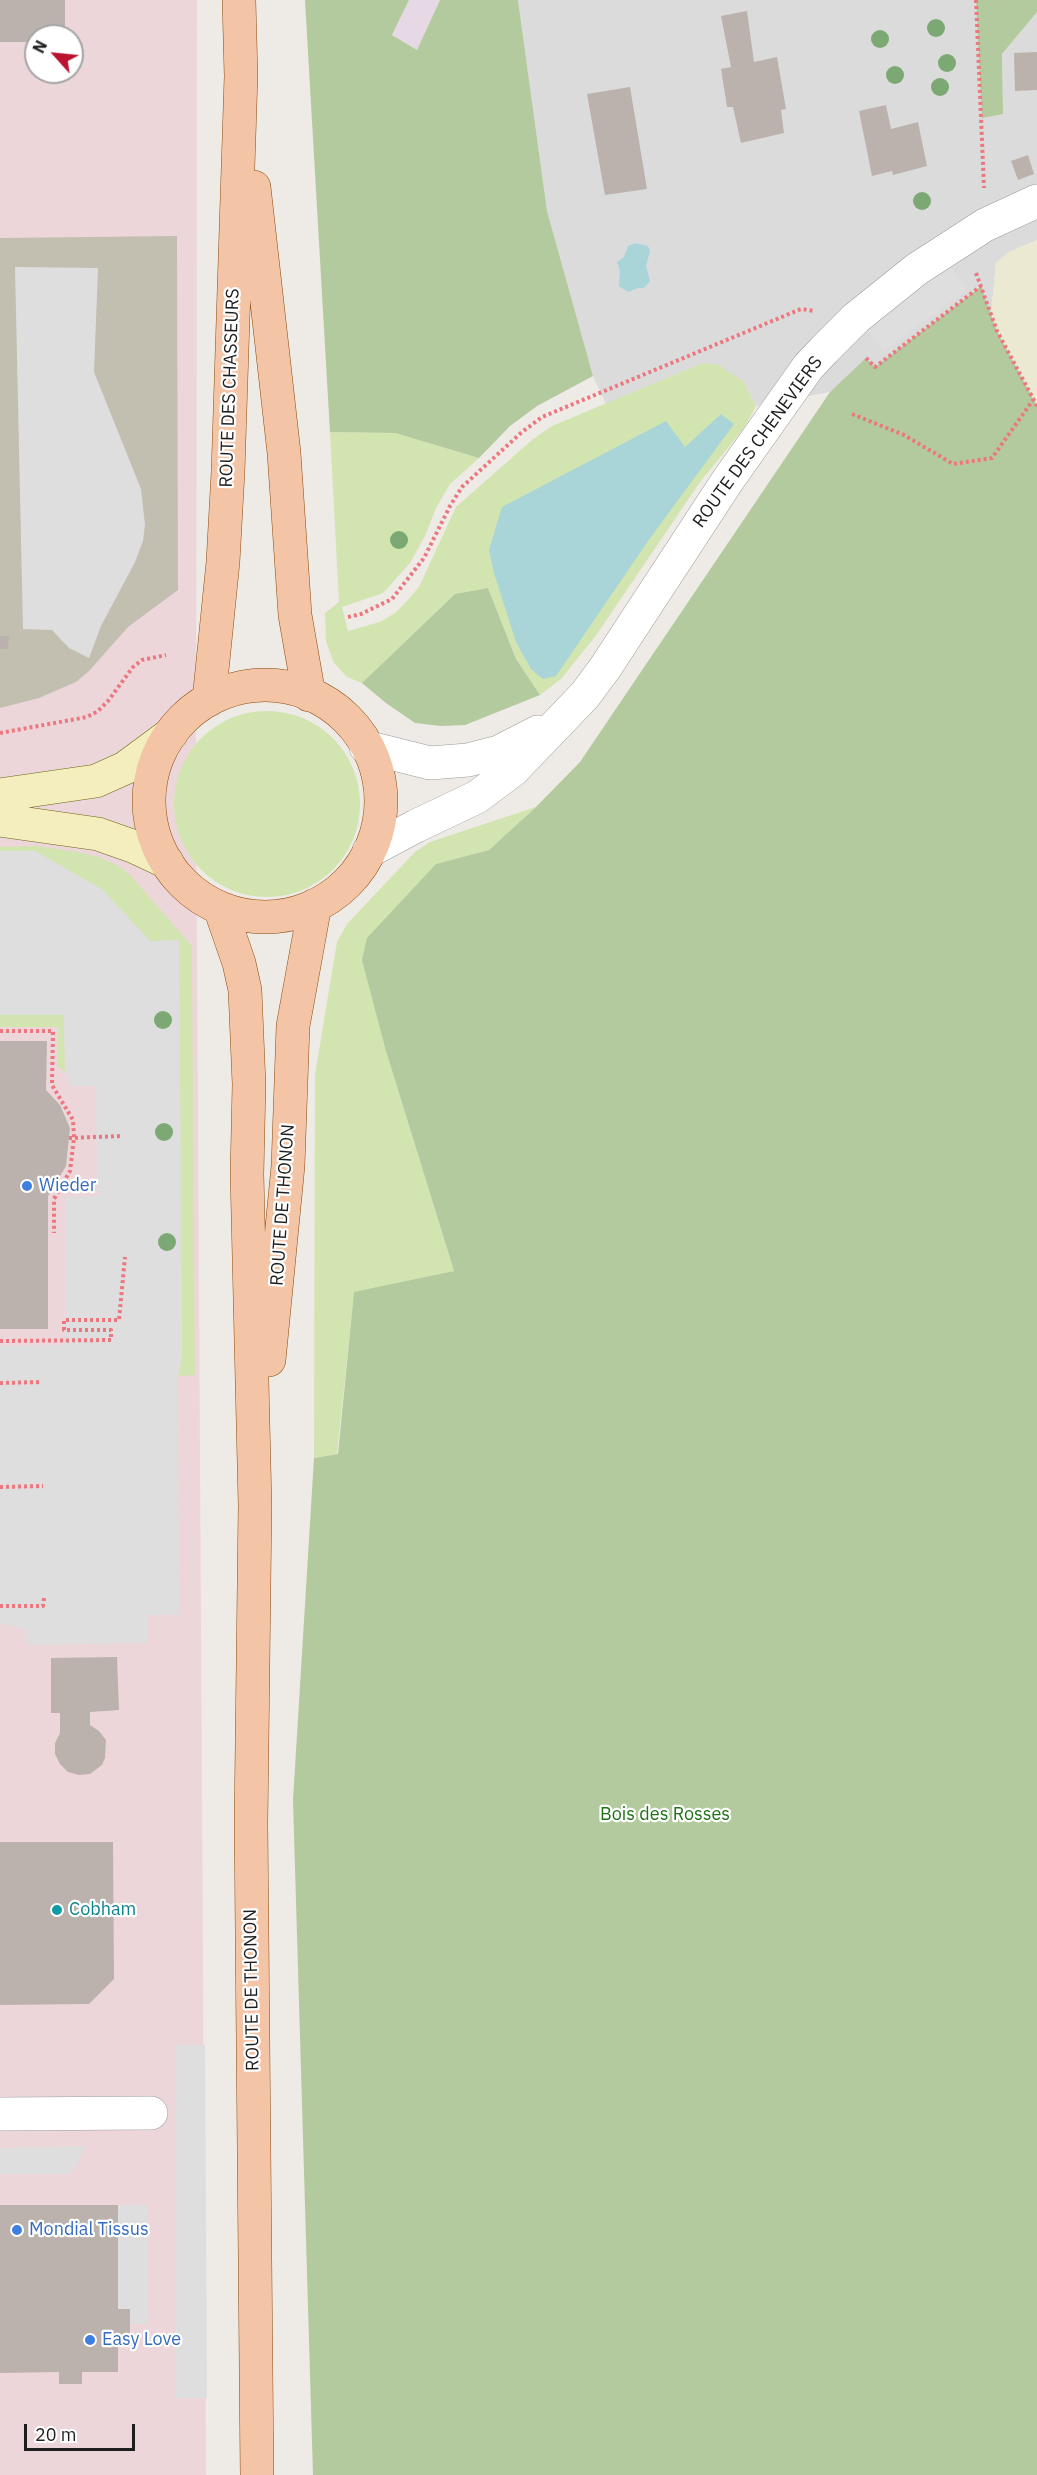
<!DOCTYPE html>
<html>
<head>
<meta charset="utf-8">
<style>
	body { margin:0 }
	#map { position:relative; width:1037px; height:2475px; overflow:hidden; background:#eeeae5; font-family:"IBM Plex Sans",sans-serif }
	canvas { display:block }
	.north { position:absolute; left:24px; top:24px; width:60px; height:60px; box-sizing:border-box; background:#fff; border:2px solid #a5a5a5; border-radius:50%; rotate:297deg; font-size:16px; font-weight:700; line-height:24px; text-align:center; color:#1e1e1e }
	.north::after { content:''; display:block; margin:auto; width:21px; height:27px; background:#ba122f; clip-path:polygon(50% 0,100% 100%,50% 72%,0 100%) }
	.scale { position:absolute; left:24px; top:2424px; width:111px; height:27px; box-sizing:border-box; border:3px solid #1e1e1e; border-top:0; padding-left:8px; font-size:18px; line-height:21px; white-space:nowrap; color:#1e1e1e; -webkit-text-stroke:4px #fff; paint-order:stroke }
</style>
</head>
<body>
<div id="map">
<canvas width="1037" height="2475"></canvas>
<div class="north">N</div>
<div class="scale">20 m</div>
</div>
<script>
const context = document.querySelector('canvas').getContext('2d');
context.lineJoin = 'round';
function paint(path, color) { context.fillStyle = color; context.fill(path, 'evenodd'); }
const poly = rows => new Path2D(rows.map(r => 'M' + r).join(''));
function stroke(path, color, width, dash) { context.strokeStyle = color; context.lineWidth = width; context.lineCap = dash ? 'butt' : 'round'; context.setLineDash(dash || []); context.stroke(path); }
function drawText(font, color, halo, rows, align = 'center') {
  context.font = font + ' "IBM Plex Sans",sans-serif'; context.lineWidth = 4.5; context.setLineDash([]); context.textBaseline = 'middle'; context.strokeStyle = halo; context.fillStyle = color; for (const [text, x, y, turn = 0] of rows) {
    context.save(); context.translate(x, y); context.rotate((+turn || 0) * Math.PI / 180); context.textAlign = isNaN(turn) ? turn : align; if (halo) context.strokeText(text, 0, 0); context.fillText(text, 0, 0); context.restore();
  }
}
paint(poly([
	[518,0,976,0,982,117,1003,114,1002,54,1037,12,1037,240,1009,252,996,263,991,314,980,286,875,367,866,359,830,392,756,406,743,381,703,363,606,404,593,376,547,211]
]), '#dcdbdb');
paint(poly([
	[0,0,197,0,196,786,206,2475,0,2475],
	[36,36,72,36,72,72,36,72]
]), '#edd6d9');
paint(poly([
	[409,0,440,0,417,50,392,35]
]), '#e7d8e6');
paint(poly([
	[177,236,178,590,128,627,89,671,76,682,39,698,0,708,0,238]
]), '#c2bfb1');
paint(poly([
	[1037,240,1037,406,997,331,991,314,996,263,1009,252]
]), '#ebe9d2');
paint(poly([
	[703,363,718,365,743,381,756,406,744,428,700,482,597,634,561,679,540,695,516,659,488,588,455,594,362,683,347,677,334,663,326,641,325,613,339,602,330,432,395,433,479,458,450,484,436,508,425,536,410,563,383,593,342,607,348,631,380,622,395,613,407,601,419,587,456,507,532,440,552,426],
	'174 804a93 93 0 1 1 186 0a93 93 0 1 1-186 0Z',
	[536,807,489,850,436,864,386,1051,454,1271,354,1293,337,1454,314,1458,315,1075,337,942,347,924,415,852,430,842],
	[37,846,77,852,99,857,119,866,130,875,192,946,195,1375,178,1376,182,1357,179,941,150,941,103,890,35,851,0,851,0,847],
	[0,1015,64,1015,65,1072,57,1066,58,1027,0,1027]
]), '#d2e4af');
paint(poly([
	[305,0,409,0,392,35,417,50,440,0,518,0,547,211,593,376,537,406,510,426,479,458,395,433,330,432],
	[976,0,1037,0,1037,12,1002,54,1003,114,982,118],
	[981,286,997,331,1037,406,1037,2475,313,2475,293,1800,314,1458,338,1454,354,1292,454,1271,386,1051,362,960,367,938,436,864,489,850,536,807,580,762,830,392,866,358,875,367],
	[488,588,516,659,540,695,465,725,441,726,415,723,386,703,362,683,455,594]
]), '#b2ca9d');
paint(poly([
	[941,252,967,290,884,351,856,318],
	[15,267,98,268,94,372,141,489,145,525,143,541,135,562,101,626,89,658,69,648,52,630,23,629],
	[0,851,35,851,103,890,150,941,179,940,182,1357,178,1376,179,1615,148,1615,148,1643,26,1645,26,1630,0,1623,0,1346,65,1345,65,1197,97,1196,96,1086,71,1086,65,1072,64,1015,0,1015],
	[175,2045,205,2045,207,2398,176,2398],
	[86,2146,71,2174,0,2174,0,2148],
	[118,2205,148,2205,148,2324,130,2324,130,2309,118,2309]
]), '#dedede');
paint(poly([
	[636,243,648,246,650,251,646,266,650,281,644,288,638,288,628,292,619,286,620,270,617,262,624,257,628,246],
	[721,414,734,424,648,541,556,676,543,679,531,669,516,642,494,573,489,550,502,507,666,421,685,447]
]), '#a9d5d8');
paint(poly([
	[0,0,65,0,65,36,36,36,36,42,0,42],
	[747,11,754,62,777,57,786,109,781,110,784,133,741,143,733,107,727,107,721,69,731,67,721,16],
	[1037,52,1037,90,1015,91,1014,53],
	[630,87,647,189,605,195,587,94],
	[886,105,891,129,918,122,927,166,893,175,892,171,872,176,859,111],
	[1028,155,1034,174,1018,180,1011,161],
	[0,636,9,636,8,649,0,649],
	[0,1041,47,1041,46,1090,60,1105,70,1128,66,1166,48,1196,48,1329,0,1329],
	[117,1657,119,1710,90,1712,90,1725,99,1731,106,1740,105,1758,102,1765,90,1774,79,1775,68,1772,60,1764,55,1754,55,1743,60,1733,60,1713,51,1713,51,1658],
	[0,1842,113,1842,114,1979,89,2004,0,2005],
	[0,2205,118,2205,118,2309,130,2309,130,2338,118,2338,118,2372,82,2372,82,2384,59,2384,59,2372,0,2373]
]), '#bbb2ae');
const street = poly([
	[366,747,430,763,468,760,499,752,538,732],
	[369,851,416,826,477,797,513,770,585,695,605,668,728,480,808,367,824,350,856,318,917,269,985,225,1037,201],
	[0,2114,151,2113]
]);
const secondary = poly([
	[0,795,96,781,125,768,171,734],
	[0,820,98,834,135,847,167,862]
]);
const primary = poly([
	[254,187,284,453,295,615,309,695],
	'149 801a116 116 0 1 1 232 0a116 116 0 1 1-232 0Z',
	[209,700,223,562,228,472,241,76,239,0],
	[220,908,239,963,245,990,249,1084,247,1174,255,1505,251,1823,257,2475],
	[269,1360,288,1166,293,1026,315,905]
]);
stroke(street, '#9b9b9b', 34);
stroke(secondary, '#6b660f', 34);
stroke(primary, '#8b4c0e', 34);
stroke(poly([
	[976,0,984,188],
	[976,273,997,331,1037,406],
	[866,358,875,367,981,286],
	[852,414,904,435,953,464,992,458,1033,400],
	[348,617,361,614,392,599,424,558,450,506,462,487,522,432,542,417,801,309,814,311],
	[0,733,87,717,98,711,108,701,133,667,142,660,166,655],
	[0,1031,53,1031,52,1085,73,1120,74,1138,70,1171,54,1199,54,1233],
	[69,1138,123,1136],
	[0,1341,111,1340,111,1330,64,1330,64,1320,119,1320,125,1257],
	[0,1383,42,1382],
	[0,1487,43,1486],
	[0,1606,43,1606,44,1598]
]), '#ed777f', 4, [3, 3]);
stroke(street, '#fff', 33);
stroke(secondary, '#f4edbe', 33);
stroke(primary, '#f3c4a5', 33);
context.fillStyle = '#7ca973';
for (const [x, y] of [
	[936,28],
	[880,39],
	[947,63],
	[895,75],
	[940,87],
	[922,201],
	[399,540],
	[163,1020],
	[164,1132],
	[167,1242]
]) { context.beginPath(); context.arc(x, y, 9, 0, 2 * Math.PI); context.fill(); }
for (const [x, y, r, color] of [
	[27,1186,6,"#3f7fe0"],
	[57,1910,6,"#0f9aa8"],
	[17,2230,6,"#3f7fe0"],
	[90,2340,6,"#3f7fe0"]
]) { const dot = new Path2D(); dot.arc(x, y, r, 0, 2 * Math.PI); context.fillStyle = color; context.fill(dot); stroke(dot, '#fff', 2); }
drawText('18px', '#1e1e1e', '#fff', [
	["ROUTE DES CHASSEURS",230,388,-88],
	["ROUTE DES CHENEVIERS",758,442,-54],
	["ROUTE DE THONON",283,1205,-86],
	["ROUTE DE THONON",252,1990,-91]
]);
drawText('18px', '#366cbe', '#fff', [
	["Wieder",39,1186],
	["Mondial Tissus",29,2230],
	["Easy Love",102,2340]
], 'left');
drawText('18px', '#1e7315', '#fff', [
	["Bois des Rosses",665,1815]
]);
drawText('18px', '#0d838f', '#fff', [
	["Cobham",69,1910]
], 'left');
</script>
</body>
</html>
